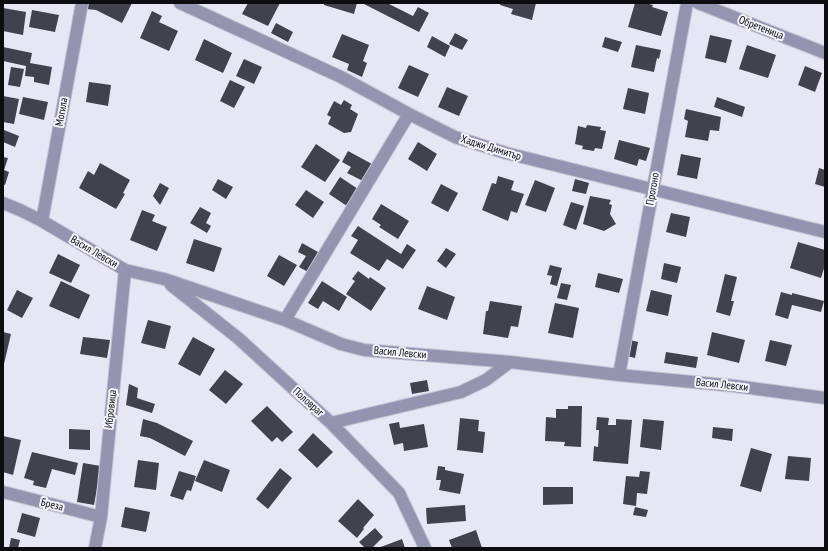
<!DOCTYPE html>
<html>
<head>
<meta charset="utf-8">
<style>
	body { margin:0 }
	#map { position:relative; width:828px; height:551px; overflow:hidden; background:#e6e6f5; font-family:"PT Sans Narrow",sans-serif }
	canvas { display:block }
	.frame { position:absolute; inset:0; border:4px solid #0c0c11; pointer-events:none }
</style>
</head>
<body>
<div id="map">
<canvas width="828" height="551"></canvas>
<div class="frame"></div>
</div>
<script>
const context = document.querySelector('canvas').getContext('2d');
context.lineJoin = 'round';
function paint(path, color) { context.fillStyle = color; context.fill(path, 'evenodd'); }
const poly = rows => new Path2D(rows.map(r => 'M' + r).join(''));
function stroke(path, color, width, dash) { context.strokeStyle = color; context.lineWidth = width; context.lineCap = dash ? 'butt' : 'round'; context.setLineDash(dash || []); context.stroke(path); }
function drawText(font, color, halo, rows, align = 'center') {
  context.font = font + ' "PT Sans Narrow",sans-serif'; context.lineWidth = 4; context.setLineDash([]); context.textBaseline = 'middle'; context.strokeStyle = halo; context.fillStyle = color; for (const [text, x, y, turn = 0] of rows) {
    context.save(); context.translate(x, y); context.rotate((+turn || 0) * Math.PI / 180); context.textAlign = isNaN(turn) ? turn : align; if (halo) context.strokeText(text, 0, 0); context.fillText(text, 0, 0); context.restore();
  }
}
paint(poly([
	[87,3,132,3,122,23,96,10,87,9],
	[248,3,280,3,268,26,242,14],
	[324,3,357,3,354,14,324,5],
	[362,3,387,3,413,16,418,7,429,13,419,32],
	[501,3,536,3,532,20,511,14,513,9,500,5],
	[635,3,645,3,653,5,652,7,668,12,661,36,628,27],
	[3,8,26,12,23,35,3,31],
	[32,10,59,15,55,32,29,27],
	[152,11,162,16,159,22,178,31,169,51,140,38],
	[276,23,293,32,288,42,271,33],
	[455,33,468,40,462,50,449,44],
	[342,34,369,45,363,61,367,63,362,77,347,70,349,64,332,57],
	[710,35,732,40,726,63,705,58],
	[432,36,450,46,445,57,427,47],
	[605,37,622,42,618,52,602,47],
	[204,39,232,53,223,73,195,60],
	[636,45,661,50,659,59,657,58,654,72,631,67],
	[747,45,776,55,768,78,739,69],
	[3,47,32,53,30,63,52,67,49,85,34,82,34,77,25,76,26,66,3,61],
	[244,59,262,67,254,84,236,76],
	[409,65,429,74,418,97,398,88],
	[805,66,822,73,815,92,798,85],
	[11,67,24,69,20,87,8,85],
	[230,80,245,87,234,108,220,101],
	[89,82,111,85,108,106,86,102],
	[447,87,468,96,459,116,438,107],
	[628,88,649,93,645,114,623,109],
	[3,96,19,99,14,124,3,122],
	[23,97,48,102,44,120,19,114],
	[717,97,745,107,742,117,714,107],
	[344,100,352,105,350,109,358,114,351,132,344,133,328,124,331,117,327,115,334,101,341,105],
	[686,109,721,117,719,131,710,130,708,141,685,137,688,121,684,119],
	[587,125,601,127,600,130,606,131,602,149,595,148,594,151,582,149,583,146,575,144,578,126,586,128],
	[4,130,19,136,15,147,3,142],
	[619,140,650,148,646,161,639,159,637,166,614,159],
	[418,142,437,154,427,171,408,159],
	[316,144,340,160,325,182,301,167],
	[348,151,372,164,363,181,347,173,351,167,342,162],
	[681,154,701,158,697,179,677,175],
	[3,157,8,158,4,170,9,172,5,185,3,184],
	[100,163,130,180,123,193,125,194,116,209,79,188,88,171,94,175],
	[819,168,825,170,825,187,815,184],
	[498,176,514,181,511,190,524,194,517,213,511,211,508,221,482,210,492,183,496,184],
	[340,177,358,189,347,206,329,194],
	[218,179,233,187,226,199,212,190],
	[575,179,589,183,586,194,572,191],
	[535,180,555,188,546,212,525,205],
	[160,183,169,188,160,205,153,196],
	[441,184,458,193,448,212,431,203],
	[306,190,324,202,313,218,295,205],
	[590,196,611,200,609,204,612,205,610,214,616,224,604,231,583,224],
	[571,202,584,206,576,230,563,225],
	[381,204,409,221,398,239,379,227,381,225,372,219],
	[200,207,211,213,206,223,211,226,207,233,190,223],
	[142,210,155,215,152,221,167,227,157,251,130,240],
	[671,213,690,217,686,237,666,232],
	[358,226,401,254,407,244,416,250,403,269,387,259,379,271,350,253,358,240,351,236],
	[194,239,222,248,214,272,186,263],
	[798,242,825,250,825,265,821,278,790,268],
	[302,243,318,252,308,272,299,267,306,256,298,252],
	[446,248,456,254,446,268,437,261],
	[58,254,80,265,71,283,49,273],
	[279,255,297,265,284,286,267,276],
	[664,263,681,267,677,283,661,279],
	[550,265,562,268,557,286,550,284,552,276,547,275],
	[358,271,369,279,370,277,386,288,371,311,346,294,355,281,352,279],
	[598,273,623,279,619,293,595,287],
	[725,274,737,277,731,301,734,301,730,316,716,312],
	[61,281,90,295,79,319,49,306],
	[322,281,347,297,339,311,323,301,318,309,308,303],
	[561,283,571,285,567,300,557,298],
	[427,286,455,297,447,320,418,309],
	[17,290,33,298,22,318,7,310],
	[651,290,672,295,668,316,646,311],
	[781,292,792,295,792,293,824,301,821,312,792,305,788,319,775,315],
	[490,301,522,306,518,327,511,326,508,338,483,334,486,311,488,311],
	[555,303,579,308,573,338,548,333],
	[148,320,171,326,165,349,141,343],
	[3,332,11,334,4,364,3,364],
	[712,332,745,340,739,363,707,355],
	[83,337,110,340,107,358,80,354],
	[193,337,215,349,200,376,178,364],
	[630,340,638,342,635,358,627,356],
	[770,340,792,345,786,366,765,361],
	[666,352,698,357,696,368,664,363],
	[225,370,243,384,226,404,209,390],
	[427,380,429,391,412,394,410,383],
	[129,384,138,388,137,398,155,404,152,413,126,405],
	[267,406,293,432,282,442,277,437,272,442,251,421],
	[568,406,582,406,581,447,564,446,565,442,545,441,546,417,556,418,556,409,568,409],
	[597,417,609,418,608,425,616,425,616,419,632,420,628,464,593,461,594,446,598,447,599,430,596,430],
	[460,418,479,420,478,431,485,432,483,453,457,450],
	[143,419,157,423,193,441,185,456,150,438,140,436],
	[643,419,664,421,661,450,640,447],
	[399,422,400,428,424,424,428,447,404,451,403,443,394,445,389,424],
	[713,427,733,429,732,441,712,438],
	[69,429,90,430,90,450,69,449],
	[313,433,333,452,317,468,298,450],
	[3,436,21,440,13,475,3,472],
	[751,448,772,454,761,492,740,486],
	[32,452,78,463,75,475,52,469,46,488,33,485,34,481,24,478],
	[788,456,811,458,809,481,785,479],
	[138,460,159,463,156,490,134,487],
	[204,460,230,470,222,492,195,481],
	[83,463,101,466,94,505,77,502],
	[438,466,445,467,445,470,464,474,460,494,439,490,441,480,436,480],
	[280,468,292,478,268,509,256,499],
	[179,471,196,476,191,491,187,490,183,500,170,496],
	[640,471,650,472,647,494,637,493,636,506,623,504,626,476,639,477],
	[543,487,573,487,573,504,543,505],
	[358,499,374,515,363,528,364,529,357,538,338,521],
	[465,505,466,521,427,524,426,508],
	[125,507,150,512,146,532,121,527],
	[635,507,648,510,646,517,633,515],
	[22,513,40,518,35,537,17,532],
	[375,528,383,537,372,548,365,548,359,542],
	[476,530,482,548,452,548,449,540],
	[11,538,20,540,18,548,9,548],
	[402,539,405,548,378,548]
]), '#41424d');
const minor = poly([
	[180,3,341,77,409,114,455,137,506,153,825,232],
	[698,3,825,53],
	[3,203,20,210,42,221,125,270,164,279,285,320,341,344,364,350,510,362,619,375,735,386,825,398],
	[42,221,82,3],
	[171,285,238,338,331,423,399,493,425,548],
	[285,320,409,114],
	[619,375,687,3],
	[331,423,461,392,486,380,510,362],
	[3,492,101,517],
	[95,548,101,517,125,270]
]);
stroke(minor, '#c3c3d1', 14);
stroke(minor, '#9494b0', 12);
drawText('11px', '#0c0c11', '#f4f4fd', [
	["Обретеница",761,28,21],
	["Могила",62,112,-80],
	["Хаджи Димитър",491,148,17],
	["Прогоно",653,189,-80],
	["Васил Левски",94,252,30],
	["Васил Левски",400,353,5],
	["Васил Левски",722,385,6],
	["Половраг",308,402,42],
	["Ибровица",111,409,-84],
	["Бреза",52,505,14]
]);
</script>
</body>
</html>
